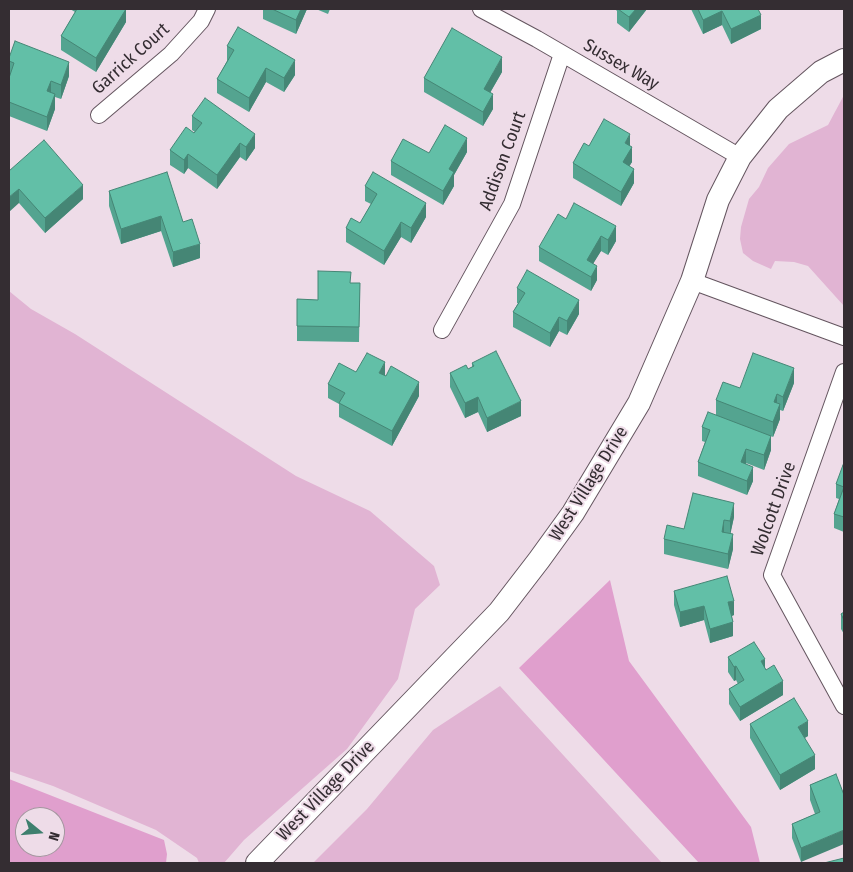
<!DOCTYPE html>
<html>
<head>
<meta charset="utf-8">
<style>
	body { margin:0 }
	#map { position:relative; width:853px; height:872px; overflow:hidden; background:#eedce8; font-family:"Fira Sans Condensed",sans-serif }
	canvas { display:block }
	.frame { position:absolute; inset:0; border:10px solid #342d32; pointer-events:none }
	.north { position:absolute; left:15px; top:807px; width:50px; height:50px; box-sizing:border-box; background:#eedce8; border:1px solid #a4969f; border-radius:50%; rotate:107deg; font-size:14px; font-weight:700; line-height:20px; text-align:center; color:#342d32 }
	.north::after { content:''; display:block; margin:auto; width:18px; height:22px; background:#3e7f6e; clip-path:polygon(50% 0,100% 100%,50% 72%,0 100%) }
</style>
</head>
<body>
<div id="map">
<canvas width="853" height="872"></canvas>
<div class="frame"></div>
<div class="north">N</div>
</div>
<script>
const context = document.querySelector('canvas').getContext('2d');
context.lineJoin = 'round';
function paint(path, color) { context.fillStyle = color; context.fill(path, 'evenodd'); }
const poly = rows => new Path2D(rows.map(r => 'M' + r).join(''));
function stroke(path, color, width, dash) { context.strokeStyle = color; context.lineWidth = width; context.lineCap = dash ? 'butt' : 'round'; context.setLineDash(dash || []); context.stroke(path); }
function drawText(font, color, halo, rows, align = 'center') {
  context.font = font + ' "Fira Sans Condensed",sans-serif'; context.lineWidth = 4; context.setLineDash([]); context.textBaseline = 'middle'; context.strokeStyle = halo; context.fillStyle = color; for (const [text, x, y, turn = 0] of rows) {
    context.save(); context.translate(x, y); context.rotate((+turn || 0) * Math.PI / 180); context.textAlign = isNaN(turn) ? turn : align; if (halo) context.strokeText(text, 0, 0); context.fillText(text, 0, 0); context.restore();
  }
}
paint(poly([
	[844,95,844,306,808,266,794,262,775,261,771,269,753,261,743,253,740,239,741,227,749,199,759,187,768,168,789,144,828,125],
	[9,291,31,309,75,334,296,476,370,511,434,566,440,585,415,609,398,679,347,749,244,840,224,863,199,863,197,858,156,830,53,786,9,771],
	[500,686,662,863,313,863,367,809,433,730]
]), '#e1b4d3');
paint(poly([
	[610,580,629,661,751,827,760,863,699,863,519,668],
	[9,779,164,840,167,854,166,863,9,863],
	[25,817,55,817,55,847,25,847]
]), '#e09fcd');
const street = poly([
	[481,9,537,39,740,157],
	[99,115,171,54,201,21,207,9],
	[692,281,844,337],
	[442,330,512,204,562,54],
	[844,372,772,575,844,706]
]);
const secondary = poly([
	[257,863,499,612,539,560,573,513,639,403,692,281,718,200,740,157,778,109,821,72,844,60]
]);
stroke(street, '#64555f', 18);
stroke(secondary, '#64555f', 24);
stroke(street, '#fff', 16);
stroke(secondary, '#fff', 22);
paint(poly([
	[70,9,126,9,126,22,96,72,61,50,61,36,75,12],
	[263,9,307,9,296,34,263,19],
	[316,9,330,9,328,14],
	[615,9,647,9,629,32,617,23,617,11],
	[691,9,758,9,761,29,731,44,722,25,703,34],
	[227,46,295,75,284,92,266,82,249,112,217,93,217,79,227,61],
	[9,58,69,76,61,99,55,97,55,109,47,131,9,116,9,78,10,75,9,75],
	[502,72,490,93,493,109,483,126,424,92,424,78],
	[192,116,255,148,246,161,240,157,217,189,188,168,184,174,170,165,170,150,195,132,192,130],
	[589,146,630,146,632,162,629,166,634,183,621,206,573,178,573,163],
	[467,152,454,175,454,186,443,205,391,175,391,161,429,153],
	[9,171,83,199,45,233,19,203],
	[365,186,426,217,411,243,401,237,384,265,346,242,346,228,360,223,371,204,365,201],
	[109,191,183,222,200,258,173,267,161,231,121,244,109,206],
	[566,219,616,241,608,255,601,251,593,263,597,280,591,291,539,261,539,247],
	[351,283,360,283,359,342,297,341,297,299,318,300],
	[517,288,579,314,567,335,559,331,550,347,513,327,513,312,518,303,517,303],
	[472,363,521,416,487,432,478,412,465,418,450,387,450,373,468,369,472,367],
	[356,372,385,376,419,396,392,446,339,417,339,404,328,398,328,384],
	[794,383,783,411,780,410,780,419,773,437,771,436,771,450,764,470,746,463,753,481,747,495,698,476,698,462,705,442,702,441,702,427,716,415,716,400,740,388],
	[844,465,844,532,834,528,834,514,839,499,836,498,836,484],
	[734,517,730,534,733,549,728,569,664,554,664,539,684,529],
	[674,591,734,615,732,616,733,636,710,643,704,620,680,627,674,605],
	[844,612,844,634,841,629,841,614],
	[728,657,765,668,783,695,740,721,729,704,729,689,738,684,736,680,734,681,728,672],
	[750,724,808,736,805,738,815,769,780,790,750,738],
	[836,774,801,862,792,838,792,824,815,814,810,800,810,785]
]), '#54a490');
paint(poly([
	[126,9,126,22,96,72,96,58],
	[301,9,307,9,296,34,296,20],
	[636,9,647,9,629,32,629,17],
	[722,11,722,25,703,34,703,20],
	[761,15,761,29,731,44,731,29],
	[502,57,502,72,484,103,484,89],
	[295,60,295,75,284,92,284,78],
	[69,62,69,76,61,99,61,85],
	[266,68,266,82,249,112,249,98],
	[51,81,51,95,47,91],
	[55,94,55,109,47,131,47,117],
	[493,94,493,109,483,126,483,112],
	[255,134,255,148,246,161,246,147],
	[630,134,630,148,625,143],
	[467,138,467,152,454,175,454,186,443,205,443,191,449,169],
	[240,143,240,157,217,189,217,175],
	[632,147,632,162,623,177,623,162],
	[188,154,188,168,184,174,184,160],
	[634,169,634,183,621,206,621,192],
	[83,185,83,199,45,233,45,218],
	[19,189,19,203,9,212,9,197],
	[426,203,426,217,411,243,411,228],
	[161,216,161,231,121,244,121,229],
	[401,222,401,237,384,265,384,251],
	[616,226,616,241,608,255,608,240],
	[601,236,601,251,587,274,587,260],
	[200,244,200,258,173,267,173,252],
	[597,266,597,280,591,291,591,277],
	[579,300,579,314,567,335,567,321],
	[559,317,559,331,550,347,550,333],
	[385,362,385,377,379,373],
	[794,368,794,383,783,411,783,397],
	[419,382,419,396,392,446,392,431],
	[777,394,777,409,774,402],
	[478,397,478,412,465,418,465,403],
	[521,401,521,416,487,432,487,418],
	[780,404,780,419,773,437,773,422],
	[771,436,771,450,764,470,764,455],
	[746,449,746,463,741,477,741,462],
	[753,467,753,481,747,495,747,481],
	[734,503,734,517,730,536,730,521],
	[724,520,724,534,722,532],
	[733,534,733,549,728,569,728,554],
	[734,601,734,615,728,617,728,602],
	[704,606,704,620,680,627,680,612],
	[733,622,733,636,710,643,710,629],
	[765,659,765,673,761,661],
	[736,666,736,680,734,681,734,667],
	[783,681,783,695,740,721,740,707],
	[808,721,808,736,798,741,798,727],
	[815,755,815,769,780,790,780,775],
	[844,830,844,844,801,862,801,848]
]), '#458675');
const building = poly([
	[77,9,126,9,96,58,61,36,77,9],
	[272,9,301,9,296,20,272,9],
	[618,9,636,9,629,17,618,9],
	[698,9,758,9,761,15,731,29,722,11,703,20,698,9],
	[238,27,295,60,284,78,266,68,249,98,217,79,234,50,227,46,238,27],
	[452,28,502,57,484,89,493,94,483,112,424,78,452,28],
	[15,41,69,62,61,85,51,81,47,91,55,94,47,117,9,102,9,78,14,63,9,61,9,58,15,41],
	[205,98,255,134,246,147,240,143,217,175,188,154,184,160,170,150,186,127,194,133,202,123,192,116,205,98],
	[604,119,630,134,625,143,632,147,623,162,634,169,621,192,573,163,584,143,589,146,604,119],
	[445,125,467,138,449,169,454,172,443,191,391,161,403,139,429,153,445,125],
	[44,140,83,185,45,218,19,189,9,197,9,171,44,140],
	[167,172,183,222,192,219,200,244,173,252,161,216,121,229,109,191,167,172],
	[373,172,426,203,411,228,401,222,384,251,346,228,351,218,360,223,377,194,365,186,373,172],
	[574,203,616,226,608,240,601,236,587,260,597,266,591,277,539,247,558,214,566,219,574,203],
	[527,270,579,300,567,321,559,317,550,333,513,312,525,293,517,288,527,270],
	[318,271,351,272,350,283,360,283,359,327,297,326,297,299,318,300,318,271],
	[496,351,521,401,487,418,478,397,465,403,450,373,466,365,468,369,474,366,472,363,496,351],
	[367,353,385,362,379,373,386,376,391,366,419,382,392,431,339,403,345,393,328,384,339,363,356,372,367,353],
	[753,353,794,368,783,397,777,394,774,402,780,404,773,422,716,400,723,382,740,388,753,353],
	[708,412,771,436,764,455,746,449,741,462,753,467,747,481,698,462,710,430,702,427,708,412],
	[843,465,844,465,844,517,834,514,844,487,836,484,843,465],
	[693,493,734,503,730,521,724,520,722,532,733,534,728,554,664,539,667,525,684,529,693,493],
	[727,576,734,601,728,602,733,622,710,629,704,606,680,612,674,591,727,576],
	[844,612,844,620,841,614,844,612],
	[754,642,765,659,761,661,766,670,774,665,783,681,740,707,729,689,744,680,736,666,734,667,728,657,754,642],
	[794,698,808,721,798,727,815,755,780,775,750,724,794,698],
	[836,774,844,795,844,830,801,848,792,824,820,812,810,785,836,774],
	[844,858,844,863,824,863,844,858]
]);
paint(building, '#62bfa7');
stroke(building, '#458675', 1);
drawText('18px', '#342d32', '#eedce8', [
	["Garrick Court",131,59,-42],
	["Sussex Way",621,65,30],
	["Addison Court",503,161,-70],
	["West Village Drive",589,484,-58],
	["Wolcott Drive",774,509,-70],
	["West Village Drive",326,791,-46]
]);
</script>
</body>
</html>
